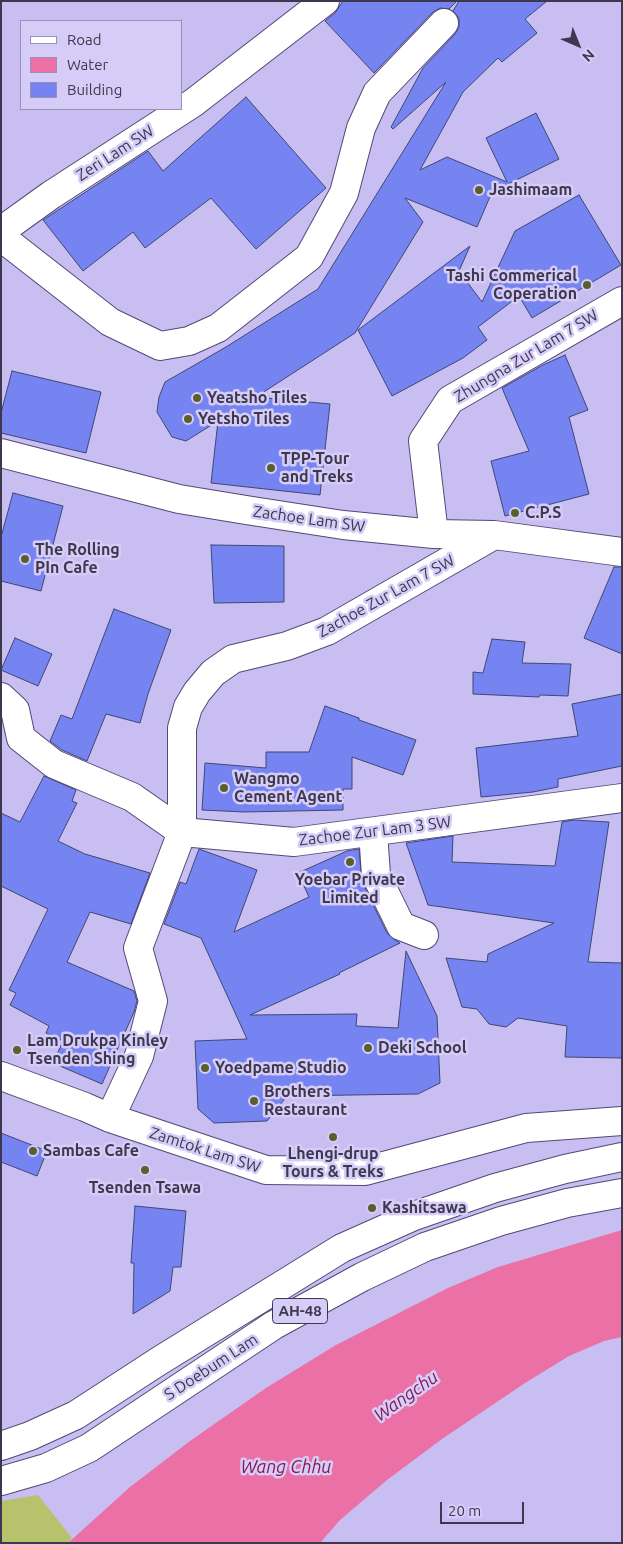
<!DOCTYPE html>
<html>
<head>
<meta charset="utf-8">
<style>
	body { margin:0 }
	#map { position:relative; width:623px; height:1544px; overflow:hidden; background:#c9bef2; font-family:Ubuntu,sans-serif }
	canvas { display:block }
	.frame { position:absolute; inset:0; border:2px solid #3d384d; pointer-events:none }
	.legend { position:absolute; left:20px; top:20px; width:162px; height:90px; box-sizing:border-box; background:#d5ccf7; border:1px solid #9891b3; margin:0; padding:6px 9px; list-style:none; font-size:15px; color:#3d384d }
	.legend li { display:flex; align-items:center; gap:10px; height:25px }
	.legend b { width:25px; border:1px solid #9891b3 }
	.north { position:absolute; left:553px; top:20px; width:50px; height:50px; -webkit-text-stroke:4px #d5ccf7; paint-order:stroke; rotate:136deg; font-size:14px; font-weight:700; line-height:20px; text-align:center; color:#3d384d }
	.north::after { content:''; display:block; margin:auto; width:18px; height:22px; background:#3d384d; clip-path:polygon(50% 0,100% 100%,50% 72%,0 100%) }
	.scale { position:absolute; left:440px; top:1502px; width:84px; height:22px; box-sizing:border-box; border:2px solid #3d384d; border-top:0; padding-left:6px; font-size:15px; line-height:18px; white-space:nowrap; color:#3d384d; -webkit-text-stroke:4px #d5ccf7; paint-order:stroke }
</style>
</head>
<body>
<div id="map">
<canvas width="623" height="1544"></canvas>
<div class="frame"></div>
<ul class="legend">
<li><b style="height:6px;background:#fff"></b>Road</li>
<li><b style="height:14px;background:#eb70a5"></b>Water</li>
<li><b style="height:14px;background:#7584f1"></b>Building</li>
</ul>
<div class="north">N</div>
<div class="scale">20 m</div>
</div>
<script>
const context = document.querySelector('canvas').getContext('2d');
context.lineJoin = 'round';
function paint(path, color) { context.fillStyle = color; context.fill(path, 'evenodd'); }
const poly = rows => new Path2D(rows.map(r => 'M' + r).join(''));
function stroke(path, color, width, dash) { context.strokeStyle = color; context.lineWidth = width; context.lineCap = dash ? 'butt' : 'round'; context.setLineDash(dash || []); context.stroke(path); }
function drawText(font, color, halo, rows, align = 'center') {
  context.font = font + ' Ubuntu,sans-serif'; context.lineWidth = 5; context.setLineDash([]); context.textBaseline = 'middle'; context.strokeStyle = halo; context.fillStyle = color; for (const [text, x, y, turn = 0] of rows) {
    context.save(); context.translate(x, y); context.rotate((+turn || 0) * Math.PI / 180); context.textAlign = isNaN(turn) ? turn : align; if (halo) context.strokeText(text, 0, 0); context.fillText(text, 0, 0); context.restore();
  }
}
paint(poly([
	[38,1495,72,1538,68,1543,1,1543,1,1501]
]), '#b7c26c');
paint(poly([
	[622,1230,622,1337,604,1341,569,1356,525,1383,442,1439,387,1480,340,1520,320,1543,68,1543,130,1487,190,1441,266,1388,336,1345,448,1288,498,1267]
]), '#eb70a5');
const building = poly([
	[343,1,457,1,449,9,440,8,433,12,374,73,325,21,335,13,343,1],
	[459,1,547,1,525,19,537,33,502,62,498,58,463,92,420,170,447,157,507,182,486,138,536,113,559,159,492,192,477,227,405,198,423,222,355,333,256,397,330,404,320,495,211,483,218,421,186,441,172,437,157,412,159,397,165,382,226,347,318,289,446,82,393,129,391,127,423,68,455,34,459,27,459,18,453,11,459,1],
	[246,97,326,188,256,249,211,198,145,248,133,232,83,271,43,220,148,151,163,171,246,97],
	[579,195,621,265,532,318,519,296,478,327,487,340,463,358,392,396,358,330,470,246,459,271,482,302,515,231,579,195],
	[565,355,588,410,569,417,589,494,505,516,491,461,529,451,502,388,543,365,565,355],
	[12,371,101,392,86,453,1,433,1,413,12,371],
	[13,493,63,506,41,591,1,581,1,537,13,493],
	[211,545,284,546,284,602,214,603,211,545],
	[614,567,622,567,622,654,584,638,614,567],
	[114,609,171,630,148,694,140,723,106,714,87,761,62,750,50,741,61,715,72,719,114,609],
	[15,638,52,654,38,686,1,670,15,638],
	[492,639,525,642,522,663,571,664,568,696,540,695,539,697,473,694,473,672,483,673,492,639],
	[622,694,622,766,558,779,558,787,533,792,481,797,476,748,578,736,572,704,622,694],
	[325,706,359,718,359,720,416,740,403,775,352,757,352,789,343,789,343,810,244,812,202,810,205,763,266,768,266,752,309,752,325,706],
	[44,776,76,790,72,801,77,803,58,841,85,854,150,873,131,924,90,912,67,962,134,991,137,1001,134,1012,102,1084,53,1063,63,1041,46,1033,49,1026,10,1005,16,993,9,990,48,909,1,886,1,813,20,822,44,776],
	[573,820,609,822,588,962,622,963,622,1058,565,1057,567,1026,518,1018,506,1027,489,1024,477,1009,462,1007,446,958,487,962,488,954,554,923,428,905,406,843,453,836,452,862,555,866,562,822,573,820],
	[199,849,257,870,234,932,309,897,298,873,347,851,359,849,362,882,387,933,395,940,400,943,339,973,340,974,250,1015,357,1014,356,1026,398,1028,406,951,437,1016,440,1083,418,1094,287,1096,267,1121,214,1123,198,1109,195,1041,247,1039,201,938,164,924,180,882,186,884,199,849],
	[1,1133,47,1151,37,1176,1,1162,1,1133],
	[135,1206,186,1211,181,1267,173,1267,170,1291,133,1314,134,1263,131,1263,135,1206]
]);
paint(building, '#7584f1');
stroke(building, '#3f4772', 1);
const minor = poly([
	[1,231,51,195,193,103,325,1],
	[1,237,110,322,160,346,189,341,218,328,309,257,344,193,361,128,377,93,444,23],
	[1,453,179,499,246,510,343,525,434,534,494,535,622,552],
	[434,534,423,441,450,400,622,301],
	[1,697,15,710,21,738,54,764,132,797,182,832,294,842,622,798],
	[373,832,376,875,401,926,424,935],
	[1,1076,85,1107,110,1118,266,1170,365,1171,526,1128,622,1121],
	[110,1118,139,1056,153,1001,138,948,182,832,182,728,188,707,197,692,213,673,233,659,287,646,327,631,494,535]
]);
const highway = poly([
	[1,1446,30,1436,76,1415,159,1361,342,1248,414,1216,495,1188,565,1169,622,1157],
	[1,1481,46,1468,89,1448,274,1325,362,1277,425,1247,501,1221,567,1203,622,1193]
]);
stroke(minor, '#544875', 30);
stroke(highway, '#544875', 30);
stroke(minor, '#fff', 28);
stroke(highway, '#fff', 28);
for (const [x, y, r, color] of [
	[479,190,5,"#595f2d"],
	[587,285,5,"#595f2d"],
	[197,398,5,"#595f2d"],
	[188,419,5,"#595f2d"],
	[271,468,5,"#595f2d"],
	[515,513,5,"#595f2d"],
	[25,559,5,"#595f2d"],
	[224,788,5,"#595f2d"],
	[350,862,5,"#595f2d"],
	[368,1048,5,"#595f2d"],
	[17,1050,5,"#595f2d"],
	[205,1068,5,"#595f2d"],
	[254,1101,5,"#595f2d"],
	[333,1137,5,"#595f2d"],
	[33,1151,5,"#595f2d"],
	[145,1170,5,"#595f2d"],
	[372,1208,5,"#595f2d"]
]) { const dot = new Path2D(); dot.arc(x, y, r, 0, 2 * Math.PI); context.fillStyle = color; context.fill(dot); stroke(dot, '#d5ccf7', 2); }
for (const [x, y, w] of [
	[300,1311,55]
]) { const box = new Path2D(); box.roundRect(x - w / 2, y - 12.5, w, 25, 4); context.fillStyle = '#d5ccf7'; context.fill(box); stroke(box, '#3d384d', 1); }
drawText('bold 15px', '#3d384d', null, [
	["AH-48",300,1311]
]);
drawText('16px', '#3d384d', '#d5ccf7', [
	["Zeri Lam SW",115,153,-33],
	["Zhungna Zur Lam 7 SW",526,356,-31],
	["Zachoe Lam SW",309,519,8],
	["Zachoe Zur Lam 7 SW",386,596,-29],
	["Zachoe Zur Lam 3 SW",375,831,-7],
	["Zamtok Lam SW",205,1150,18],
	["S Doebum Lam",211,1367,-33]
]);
drawText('bold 16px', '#3d384d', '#d5ccf7', [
	["Jashimaam",489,190],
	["Tashi Commerical",577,276,"right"],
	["Coperation",577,294,"right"],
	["Yeatsho Tiles",207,398],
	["Yetsho Tiles",198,419],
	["TPP-Tour",281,459],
	["and Treks",281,477],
	["C.P.S",525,513],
	["The Rolling",35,550],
	["PIn Cafe",35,568],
	["Wangmo",234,779],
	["Cement Agent",234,797],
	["Yoebar Private",350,880,"center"],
	["Limited",350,898,"center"],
	["Lam Drukpa Kinley",27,1041],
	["Tsenden Shing",27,1059],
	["Deki School",378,1048],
	["Yoedpame Studio",215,1068],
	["Brothers",264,1092],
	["Restaurant",264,1110],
	["Sambas Cafe",43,1151],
	["Lhengi-drup",333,1154,"center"],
	["Tours & Treks",333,1172,"center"],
	["Tsenden Tsawa",145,1188,"center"],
	["Kashitsawa",382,1208]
], 'left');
drawText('italic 18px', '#871851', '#d5ccf7', [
	["Wangchu",406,1396,-35],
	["Wang Chhu",286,1467]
]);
</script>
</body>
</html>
